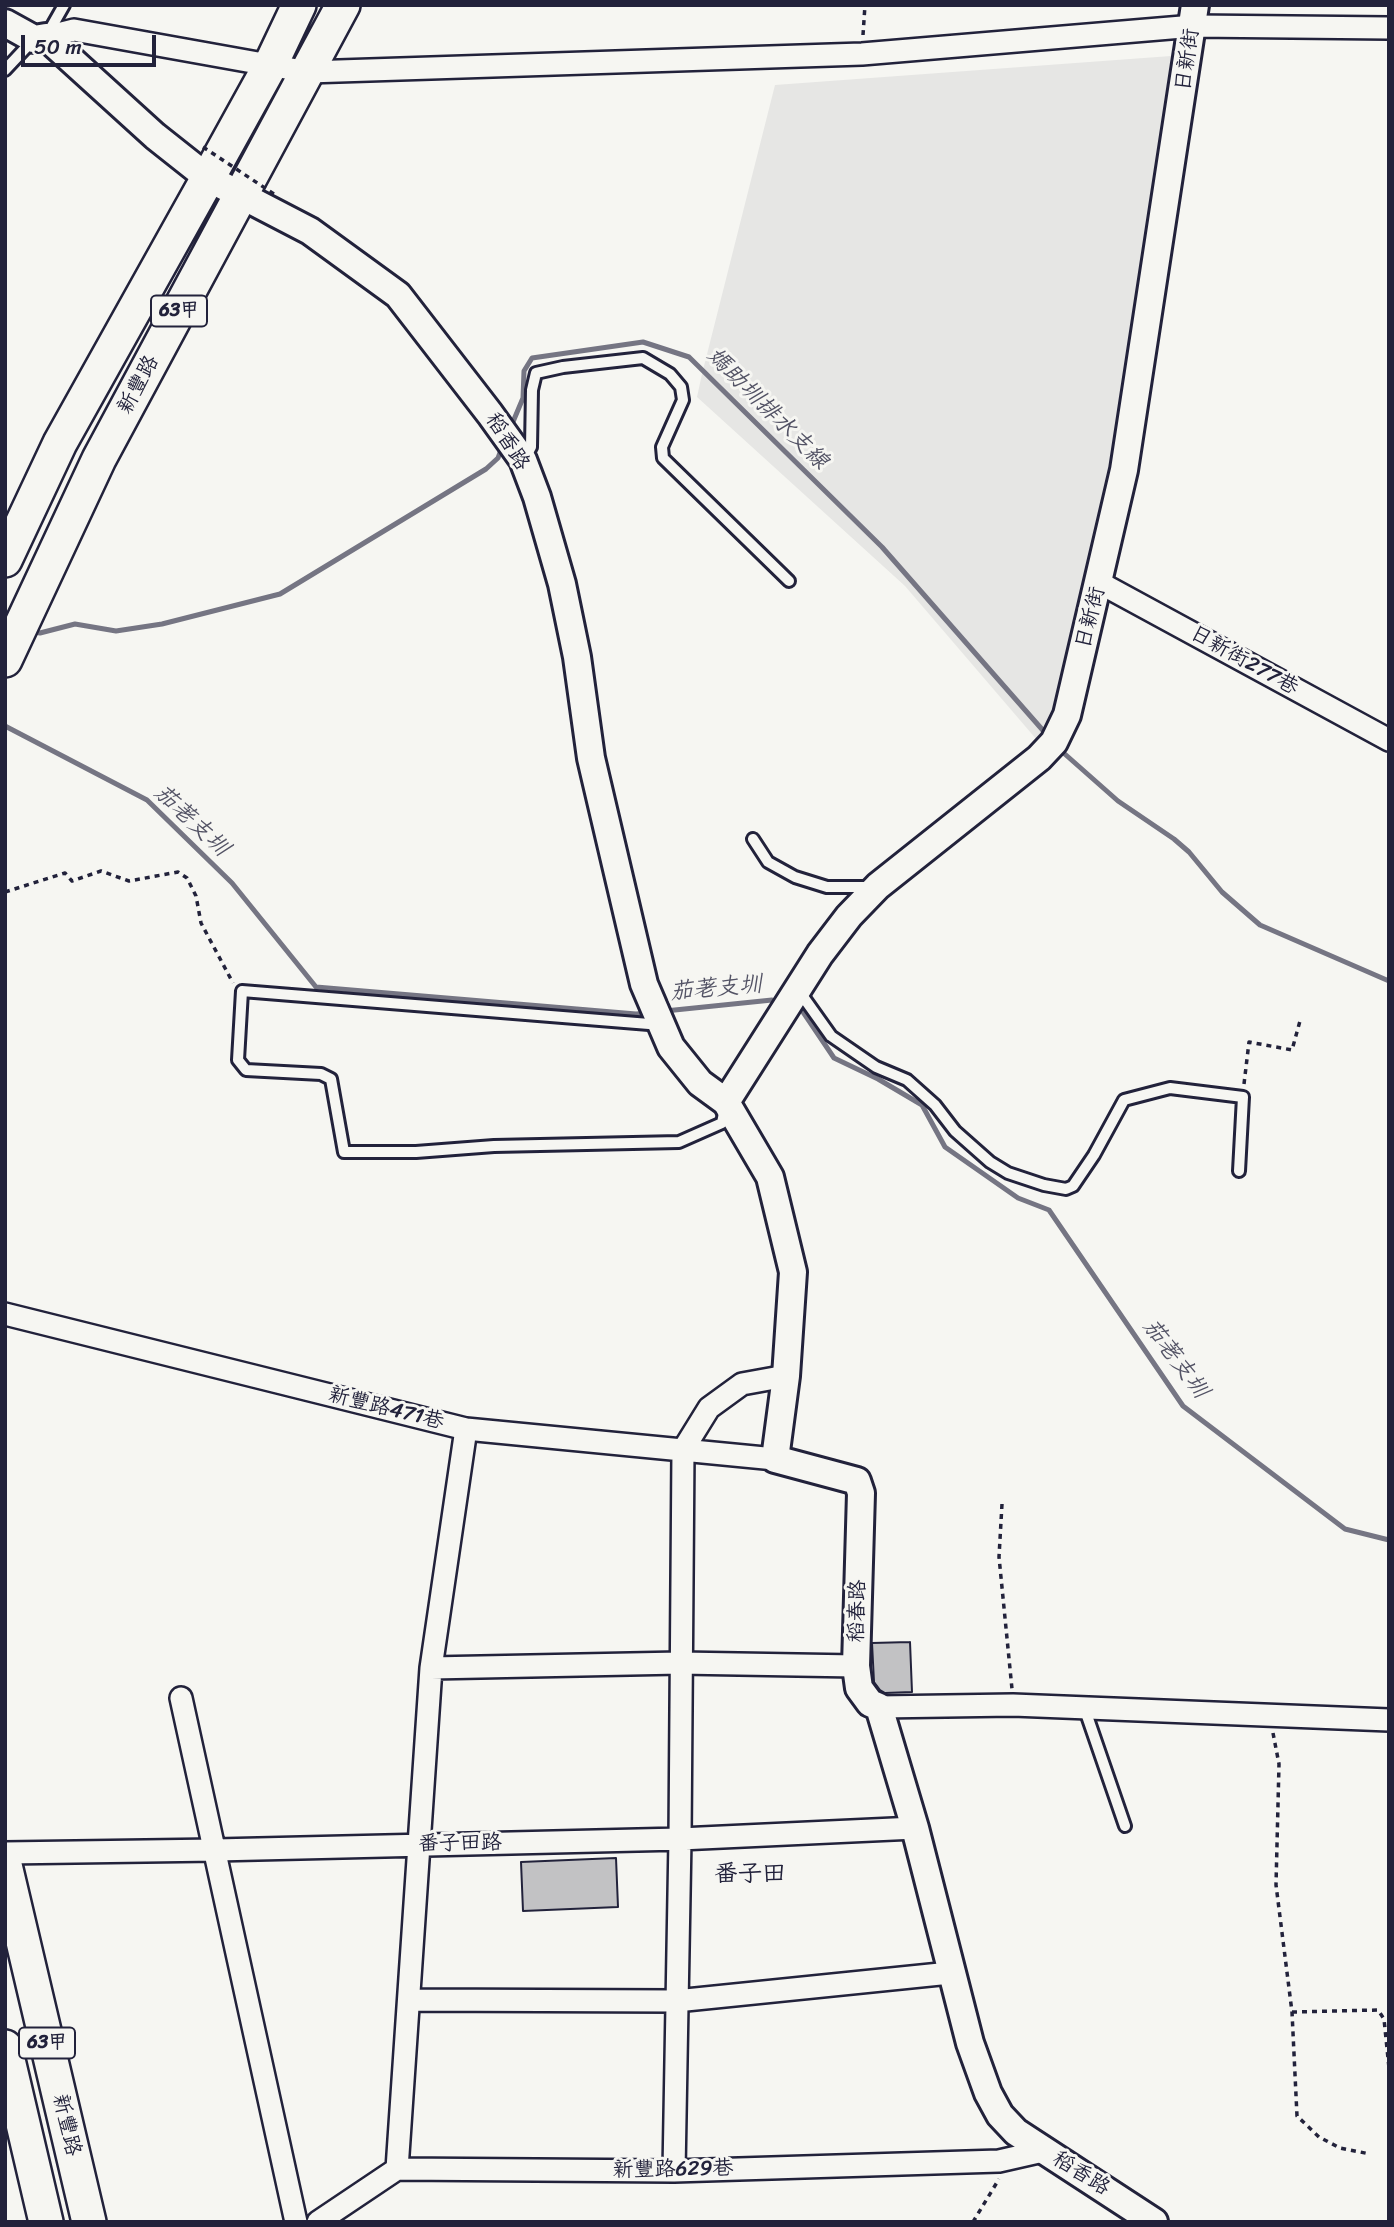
<!DOCTYPE html>
<html>
<head>
<meta charset="utf-8">
<style>
	body { margin:0 }
	#map { position:relative; width:1394px; height:2227px; overflow:hidden; background:#f6f6f2; font-family:Sriracha,sans-serif }
	canvas { display:block }
	.frame { position:absolute; inset:0; border:7px solid #22223b; pointer-events:none }
	.scale { position:absolute; left:21px; top:35px; width:135px; height:32px; box-sizing:border-box; border:4px solid #22223b; border-top:0; padding-left:9px; font-size:21px; line-height:24px; white-space:nowrap; color:#22223b; -webkit-text-stroke:5px #f6f6f2; paint-order:stroke }
</style>
</head>
<body>
<div id="map">
<canvas width="1394" height="2227"></canvas>
<div class="frame"></div>
<div class="scale">50 m</div>
</div>
<script>
const context = document.querySelector('canvas').getContext('2d');
context.lineJoin = 'round';
function paint(path, color) { context.fillStyle = color; context.fill(path, 'evenodd'); }
const poly = rows => new Path2D(rows.map(r => 'M' + r).join(''));
function stroke(path, color, width, dash) { context.strokeStyle = color; context.lineWidth = width; context.lineCap = dash ? 'butt' : 'round'; context.setLineDash(dash || []); context.stroke(path); }
function drawText(font, color, halo, rows, align = 'center') {
  context.font = font + ' Sriracha,"LXGW WenKai TC",sans-serif'; context.lineWidth = 6; context.setLineDash([]); context.textBaseline = 'middle'; context.strokeStyle = halo; context.fillStyle = color; for (const [text, x, y, turn = 0] of rows) {
    context.save(); context.translate(x, y); context.rotate((+turn || 0) * Math.PI / 180); context.textAlign = isNaN(turn) ? turn : align; if (halo) context.strokeText(text, 0, 0); context.fillText(text, 0, 0); context.restore();
  }
}
paint(poly([
	[1171,56,1141,275,1093,572,1053,729,1037,740,905,586,697,397,702,374,775,85]
]), '#e6e6e4');
stroke(poly([
	[510,429,523,398,524,371,532,358,643,342,689,357,882,547,1047,735],
	[29,631,40,633,75,624,116,631,162,624,280,594,486,469,498,458,502,447],
	[5,726,147,800,232,883,316,987,636,1014,649,1013],
	[1058,748,1118,801,1174,839,1189,852,1222,892,1260,925,1389,981],
	[797,1008,801,1009,834,1058,878,1079,922,1105,945,1147,1018,1198,1049,1210,1183,1406,1345,1529,1389,1540],
	[665,1011,772,1000,781,1003]
]), '#757583', 5);
const building = poly([
	[910,1642,912,1692,885,1693,880,1690,874,1682,872,1643,910,1642],
	[616,1858,618,1907,523,1911,521,1862,616,1858]
]);
paint(building, '#c2c2c4');
stroke(building, '#22223b', 2);
const service = poly([
	[47,35,64,5],
	[5,70,34,39],
	[524,460,531,447,532,390,536,373,563,367,643,358,670,374,681,387,683,400,662,447,663,458,789,581],
	[753,839,768,862,795,877,827,887,872,887],
	[799,991,831,1036,876,1067,907,1080,935,1105,955,1131,990,1162,1008,1173,1044,1185,1066,1189,1073,1186,1094,1155,1124,1100,1170,1088,1243,1097,1239,1171],
	[659,1023,649,1024,242,991,238,1060,246,1070,321,1074,331,1079,344,1152,416,1152,494,1146,679,1142,722,1123,725,1108],
	[1084,1707,1125,1826]
]);
const minor = poly([
	[46,37,74,30,308,72,862,54,1194,26,1389,28],
	[1100,583,1389,740],
	[5,1314,466,1429,775,1459],
	[431,1668,680,1663,856,1666],
	[181,1698,296,2222],
	[879,1707,1013,1705,1389,1720],
	[5,1853,216,1850,680,1839,915,1828],
	[409,2000,676,2001,950,1973],
	[397,2169,431,1668,466,1429],
	[674,2171,680,1839,683,1450,709,1408,742,1384,786,1376],
	[318,2222,397,2169,674,2171,999,2161,1043,2151]
]);
const tertiary = poly([
	[5,23,34,39,46,37,155,136,208,178,310,231,398,295,490,414,523,460,537,497,562,584,577,657,591,758,644,984,671,1047,700,1083,726,1102,770,1177,793,1272,786,1376,775,1459,857,1481,861,1493,856,1666,859,1688,870,1703,879,1707,915,1828,970,2043,988,2093,1000,2115,1016,2132,1154,2222],
	[726,1102,820,954,849,916,878,886,1039,758,1054,742,1067,715,1124,470,1195,5]
]);
const primary = poly([
	[5,560,60,443,208,178,271,64,299,5],
	[5,660,99,459,343,5],
	[5,1865,89,2222],
	[5,2047,46,2222]
]);
stroke(service, '#22223b', 16);
stroke(minor, '#22223b', 26);
stroke(tertiary, '#22223b', 32);
stroke(primary, '#22223b', 38);
stroke(poly([
	[863,35,865,5],
	[5,892,65,873,72,881,101,871,129,881,178,872,187,878,196,896,201,923,233,983],
	[1244,1084,1249,1042,1292,1050,1300,1021],
	[1002,1504,999,1557,1012,1689],
	[1273,1733,1279,1764,1276,1885,1292,2012,1297,2116,1319,2137,1340,2148,1370,2154],
	[1292,2012,1378,2010,1384,2019,1389,2068],
	[973,2222,999,2179]
]), '#22223b', 3.5, [5, 5]);
stroke(service, '#f6f6f2', 10);
stroke(minor, '#f6f6f2', 21);
stroke(tertiary, '#f6f6f2', 26);
stroke(primary, '#f6f6f2', 33);
stroke(poly([
	[203,147,274,194]
]), '#22223b', 3.5, [5, 5]);
for (const [x, y, w] of [
	[179,311,56],
	[47,2043,56]
]) { const box = new Path2D(); box.roundRect(x - w / 2, y - 15.5, w, 31, 5); context.fillStyle = '#f6f6f2'; context.fill(box); stroke(box, '#22223b', 2); }
drawText('bold 19px', '#22223b', null, [
	["63甲",179,311],
	["63甲",47,2043]
]);
drawText('21px', '#22223b', '#f6f6f2', [
	["日新街",1188,60,-82],
	["新豐路",139,385,-62],
	["稻香路",507,442,58],
	["日新街",1091,618,-76],
	["日新街277巷",1244,661,29],
	["新豐路471巷",386,1409,14],
	["稻春路",858,1611,-88],
	["番子田路",460,1844,-1],
	["新豐路",66,2125,77],
	["新豐路629巷",673,2170,-1],
	["稻香路",1081,2174,32]
]);
drawText('italic 23px', '#535365', '#f6f6f2', [
	["媽助圳排水支線",767,409,45],
	["茄荖支圳",191,821,43],
	["茄荖支圳",716,989,-5],
	["茄荖支圳",1175,1359,53]
]);
drawText('24px', '#22223b', '#f6f6f2', [
	["番子田",750,1875]
]);
</script>
</body>
</html>
